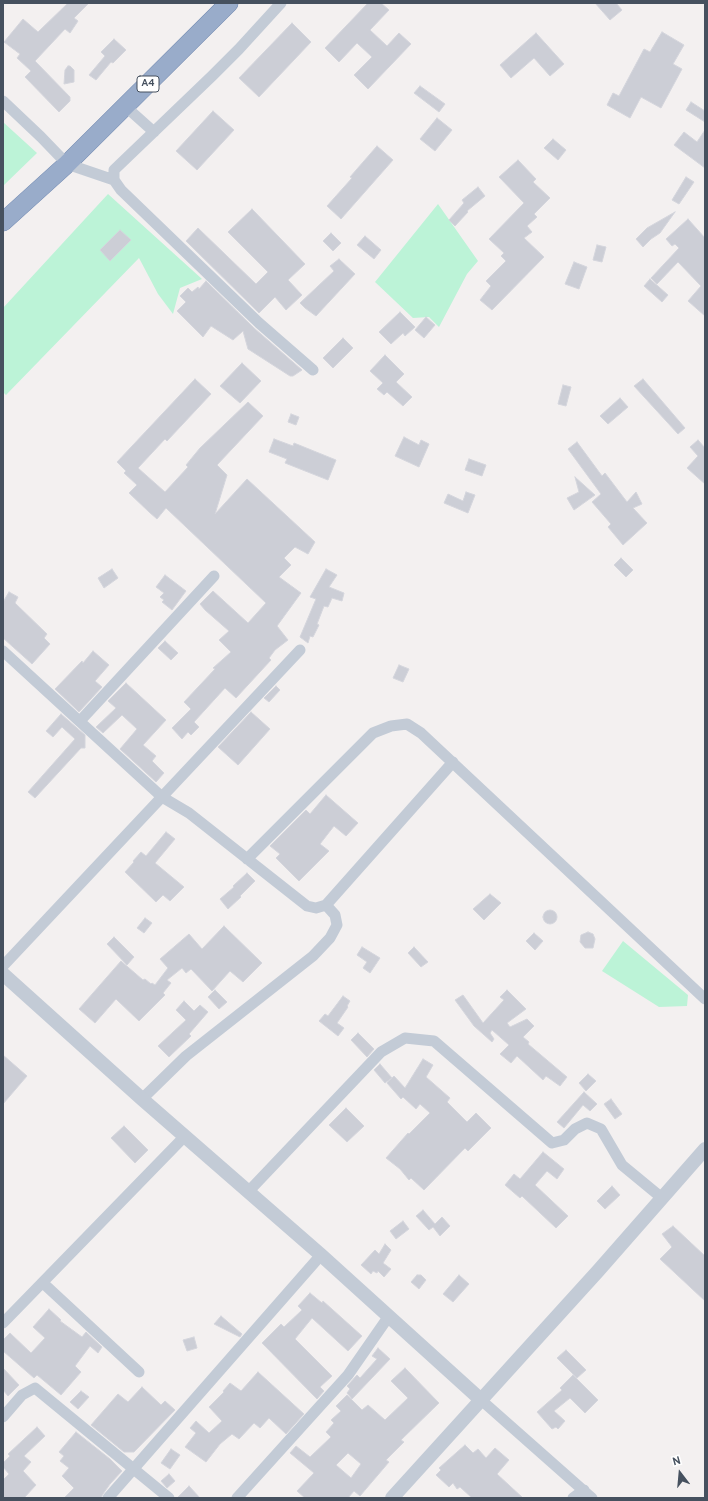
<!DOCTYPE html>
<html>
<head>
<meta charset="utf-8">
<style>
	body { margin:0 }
	#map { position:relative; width:708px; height:1501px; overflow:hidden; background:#f3f0f0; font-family:Overpass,sans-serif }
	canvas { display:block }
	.frame { position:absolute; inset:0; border:4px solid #46515f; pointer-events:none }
	.north { position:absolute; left:660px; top:1453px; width:40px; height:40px; -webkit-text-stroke:3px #fff; paint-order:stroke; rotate:344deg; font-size:11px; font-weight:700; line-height:16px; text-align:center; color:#46515f }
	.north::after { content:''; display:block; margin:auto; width:14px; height:18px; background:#46515f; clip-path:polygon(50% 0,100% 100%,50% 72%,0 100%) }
</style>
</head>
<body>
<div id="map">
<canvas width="708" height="1501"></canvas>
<div class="frame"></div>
<div class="north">N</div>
</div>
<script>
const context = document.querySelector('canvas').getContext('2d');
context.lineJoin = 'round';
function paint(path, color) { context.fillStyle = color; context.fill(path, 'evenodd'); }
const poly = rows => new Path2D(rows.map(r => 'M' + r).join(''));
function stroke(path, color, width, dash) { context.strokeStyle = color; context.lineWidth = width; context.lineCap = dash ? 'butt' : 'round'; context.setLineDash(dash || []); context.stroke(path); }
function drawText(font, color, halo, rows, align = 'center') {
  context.font = font + ' Overpass,sans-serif'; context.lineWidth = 3; context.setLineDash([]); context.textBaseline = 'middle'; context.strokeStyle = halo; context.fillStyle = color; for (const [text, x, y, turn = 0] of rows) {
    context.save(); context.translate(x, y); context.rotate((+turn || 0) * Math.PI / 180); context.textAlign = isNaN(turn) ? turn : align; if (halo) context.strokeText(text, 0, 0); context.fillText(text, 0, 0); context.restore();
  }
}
paint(poly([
	[3,122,37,153,3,186],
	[108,194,202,279,180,288,173,314,158,294,139,258,6,395,3,392,3,308],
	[438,204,478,261,467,274,439,327,429,317,413,318,375,282],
	[623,941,688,995,687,1006,659,1007,602,971]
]), '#bcf3d7');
const building = poly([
	[68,3,89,3,74,18,78,21,70,33,65,29,35,61,70,97,70,101,59,112,25,77,31,71,17,58,20,54,4,42,23,19,38,32,68,3],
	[368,3,381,3,389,10,370,30,387,46,399,33,411,44,368,89,354,75,372,57,357,43,339,62,325,48,368,3],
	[595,3,616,3,622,10,610,20,595,3],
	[292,23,311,42,259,97,239,78,292,23],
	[662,32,684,45,673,64,682,69,661,108,641,97,630,118,607,105,613,93,619,96,644,49,650,52,662,32],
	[536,33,564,64,550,76,534,58,511,78,500,65,536,33],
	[114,39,126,50,113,63,111,62,96,80,89,75,105,56,101,52,114,39],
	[68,66,70,66,74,70,74,82,64,84,65,70,68,66],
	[420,86,445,104,439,112,414,93,420,86],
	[691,102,705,111,705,122,686,110,691,102],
	[213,111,234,130,197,170,176,151,213,111],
	[437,118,452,130,435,151,420,139,437,118],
	[705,130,705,168,674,145,684,132,697,142,705,130],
	[553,139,566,150,558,160,544,148,553,139],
	[377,146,393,160,341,219,327,206,352,178,350,177,377,146],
	[518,160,536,179,533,182,550,198,534,214,537,217,527,226,532,232,524,238,544,257,492,310,480,300,491,286,486,281,506,261,501,256,504,253,489,239,524,203,499,177,518,160],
	[686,177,694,182,679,204,672,200,686,177],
	[478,187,485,196,467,211,468,212,455,226,449,220,464,203,462,200,478,187],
	[252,209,305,264,288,280,302,295,286,310,275,297,259,313,186,241,198,228,256,284,268,272,228,232,252,209],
	[675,212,660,233,651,239,643,247,636,239,647,228,675,212],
	[688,219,705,238,705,316,688,301,701,286,678,262,657,284,651,278,679,248,675,244,672,246,666,239,688,219],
	[120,230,131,240,110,261,100,250,120,230],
	[331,233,341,243,333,251,323,241,331,233],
	[365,236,381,250,374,259,357,245,365,236],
	[597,245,606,247,602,262,593,260,597,245],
	[339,259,355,274,316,316,305,308,300,303,334,271,330,266,339,259],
	[574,262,587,267,579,289,565,284,574,262],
	[650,279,668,295,662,302,644,286,650,279],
	[206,281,254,328,302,370,293,376,290,376,248,349,243,331,233,340,211,326,203,337,177,311,186,302,180,296,188,288,192,292,198,287,199,289,206,281],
	[400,312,415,327,405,336,403,333,391,344,379,332,400,312],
	[426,317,435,325,424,338,415,330,426,317],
	[343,338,353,348,333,368,323,358,343,338],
	[385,355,404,374,396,382,412,397,403,406,387,392,384,395,377,389,383,383,370,371,385,355],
	[242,363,261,381,240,403,220,386,242,363],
	[195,379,211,394,167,441,165,439,138,468,165,492,188,467,186,465,200,448,248,402,263,416,217,465,227,475,215,514,247,479,315,542,308,554,295,547,284,558,291,565,279,577,301,593,277,626,288,640,275,650,269,658,271,660,236,698,225,688,194,722,199,727,191,735,188,732,182,739,172,728,191,709,184,702,215,669,213,668,231,652,219,640,229,631,205,610,200,604,213,591,248,623,266,603,166,508,157,519,149,512,129,493,137,485,124,473,126,471,117,462,195,379],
	[643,379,685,428,678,434,634,386,643,379],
	[563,385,571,387,566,406,558,404,563,385],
	[620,398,628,407,608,424,600,416,620,398],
	[291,414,299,417,296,425,288,422,291,414],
	[404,437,419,445,421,440,429,444,419,467,395,456,404,437],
	[274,439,293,446,294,443,336,460,328,480,285,463,287,459,269,452,274,439],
	[698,440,705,448,705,484,687,468,698,456,690,447,698,440],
	[577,442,602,476,605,473,627,502,636,492,642,504,633,508,647,523,623,545,608,527,611,524,592,502,601,494,568,449,577,442],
	[469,459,486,465,482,476,465,470,469,459],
	[575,477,595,495,574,510,567,498,579,492,575,477],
	[466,492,475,495,468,513,444,503,448,494,463,501,466,492],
	[621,558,633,570,626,577,614,565,621,558],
	[112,569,118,578,104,588,98,578,112,569],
	[326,569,337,575,329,587,344,593,342,601,332,598,328,607,324,606,317,624,319,625,313,637,310,636,308,643,300,637,316,599,310,597,326,569],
	[165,575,186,591,172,610,162,602,164,600,160,597,164,593,156,587,165,575],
	[9,592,18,597,15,603,47,634,44,638,50,644,32,664,3,638,3,602,9,592],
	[165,641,178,653,171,660,158,648,165,641],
	[93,651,109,665,95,681,102,687,79,712,55,689,82,661,83,663,93,651],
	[399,665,409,669,403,682,393,678,399,665],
	[126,683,166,720,143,745,156,756,152,761,164,773,156,782,120,749,137,729,122,715,103,733,96,727,116,708,108,701,126,683],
	[276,686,280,690,269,702,264,698,276,686],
	[251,712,270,729,238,765,218,747,251,712],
	[61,714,85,735,85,748,81,748,35,798,28,792,75,739,62,727,53,737,46,731,61,714],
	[326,795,358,823,346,836,334,826,320,844,329,851,299,881,276,858,280,854,270,846,306,810,310,814,326,795],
	[166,832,175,839,155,863,184,887,170,901,163,895,156,902,125,872,134,862,133,861,141,852,146,856,166,832],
	[247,873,255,881,240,896,241,897,228,909,220,899,234,887,233,886,247,873],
	[490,894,501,903,484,920,473,909,490,894],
	'543 917a7 7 0 1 1 14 0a7 7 0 1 1-14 0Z',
	[145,918,152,923,144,933,137,928,145,918],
	[224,926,262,963,243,982,230,971,212,991,191,969,186,973,182,968,167,980,171,983,163,993,165,995,139,1021,116,999,95,1023,79,1009,121,961,143,980,145,979,151,984,152,983,155,985,168,968,160,959,189,934,202,949,224,926],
	[588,932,593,934,595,939,593,948,585,948,580,942,581,935,588,932],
	[534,933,543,941,535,950,526,941,534,933],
	[114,937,134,957,127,965,107,944,114,937],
	[362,947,380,958,370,973,363,968,367,962,357,955,362,947],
	[414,947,428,962,421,967,408,953,414,947],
	[215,990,227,1002,219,1009,208,997,215,990],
	[507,990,526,1009,507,1023,510,1027,527,1019,534,1026,523,1037,529,1042,528,1044,567,1077,560,1086,546,1076,543,1080,517,1056,511,1063,500,1054,509,1045,492,1030,490,1033,494,1039,492,1042,474,1026,455,1000,463,995,483,1023,504,1000,500,997,507,990],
	[343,996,350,1001,347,1006,348,1007,337,1023,344,1028,338,1036,319,1021,325,1014,328,1016,343,996],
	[184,1001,194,1011,200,1005,208,1012,189,1034,191,1036,169,1057,158,1046,186,1020,176,1010,184,1001],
	[358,1033,374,1049,367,1057,351,1040,358,1033],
	[3,1055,27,1076,3,1104,3,1055],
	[423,1059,433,1065,426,1077,450,1098,447,1102,467,1122,476,1113,491,1128,468,1151,465,1148,424,1190,411,1178,409,1180,400,1169,386,1158,408,1133,409,1134,430,1113,420,1104,416,1109,403,1097,401,1099,387,1083,394,1076,405,1088,423,1059],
	[380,1064,392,1078,385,1083,374,1070,380,1064],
	[588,1074,596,1081,586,1091,579,1083,588,1074],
	[584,1092,597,1104,590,1111,583,1105,564,1128,557,1122,584,1092],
	[611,1099,622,1114,615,1119,604,1104,611,1099],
	[346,1108,364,1126,347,1142,329,1125,346,1108],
	[124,1126,148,1150,135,1163,111,1138,124,1126],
	[543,1152,564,1169,557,1179,547,1171,535,1185,568,1216,556,1228,522,1196,520,1198,505,1185,514,1174,520,1179,543,1152],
	[612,1186,620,1195,605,1209,597,1201,612,1186],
	[423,1210,435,1224,442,1217,450,1226,440,1236,433,1227,429,1230,416,1216,423,1210],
	[403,1221,409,1229,396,1239,390,1231,403,1221],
	[673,1226,705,1256,705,1301,660,1259,672,1247,662,1234,673,1226],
	[385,1244,391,1250,383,1263,391,1269,384,1277,378,1271,377,1273,373,1271,371,1274,361,1265,375,1250,379,1254,385,1244],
	[417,1275,421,1275,426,1280,419,1289,411,1282,417,1275],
	[459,1275,469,1284,453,1302,443,1294,459,1275],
	[310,1293,322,1303,323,1301,362,1336,348,1351,312,1318,295,1339,332,1376,320,1387,324,1391,317,1399,262,1343,281,1324,284,1327,302,1310,298,1306,310,1293],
	[49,1309,61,1320,60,1321,82,1337,86,1332,102,1347,98,1353,90,1346,75,1366,81,1372,61,1395,37,1375,34,1378,3,1351,3,1340,10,1333,31,1353,45,1338,33,1327,49,1309],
	[221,1316,242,1334,240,1337,214,1324,221,1316],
	[194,1337,197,1348,187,1351,183,1340,194,1337],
	[378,1348,390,1359,352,1399,347,1393,350,1389,347,1386,357,1375,360,1378,377,1359,372,1356,378,1348],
	[566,1350,586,1370,577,1378,557,1358,566,1350],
	[3,1368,19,1385,8,1396,3,1390,3,1368],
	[405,1368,439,1403,401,1440,404,1442,386,1460,389,1462,360,1496,354,1491,348,1498,305,1498,297,1491,314,1473,290,1453,296,1446,310,1457,331,1437,326,1432,334,1423,331,1420,341,1411,336,1406,347,1395,362,1410,368,1405,385,1420,408,1398,391,1381,405,1368],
	[348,1453,361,1464,351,1478,336,1465,348,1453],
	[258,1372,304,1414,286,1434,269,1418,260,1428,254,1423,239,1439,232,1434,220,1444,206,1462,185,1447,196,1433,190,1428,196,1421,209,1433,222,1421,209,1407,224,1392,223,1391,230,1383,241,1391,258,1372],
	[573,1375,598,1400,585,1413,570,1398,554,1411,565,1421,558,1429,556,1427,552,1429,537,1412,562,1390,560,1388,573,1375],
	[142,1387,161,1405,165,1401,175,1410,134,1452,124,1452,91,1425,118,1394,128,1402,142,1387],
	[81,1391,89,1397,78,1409,70,1402,81,1391],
	[37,1427,45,1436,24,1456,31,1462,23,1471,36,1485,24,1498,3,1498,3,1480,9,1474,3,1467,3,1463,10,1456,8,1454,37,1427],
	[76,1432,110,1459,122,1471,110,1484,103,1494,101,1498,64,1498,74,1488,62,1476,69,1468,60,1461,64,1456,59,1452,76,1432],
	[465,1445,473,1453,478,1449,486,1458,495,1448,509,1460,497,1474,523,1498,472,1498,460,1487,457,1489,453,1483,449,1487,436,1475,441,1470,439,1468,465,1445],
	[171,1449,180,1455,170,1469,161,1463,171,1449],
	[169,1474,175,1481,167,1488,161,1481,169,1474],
	[189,1486,200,1498,177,1498,189,1486]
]);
paint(building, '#ccced6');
stroke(building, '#d4d5dc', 1);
const trunk = poly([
	[3,222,67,164,229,3]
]);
stroke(trunk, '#6f87af', 19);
stroke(poly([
	[281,3,239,49,212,76,114,170,114,180,121,190,259,323,313,370],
	[3,101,41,137,67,164,114,180],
	[125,106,154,132],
	[3,651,162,797,189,813,307,906,316,908,326,905,335,915,337,925,330,938,313,956,186,1056,142,1099],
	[80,721,214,576],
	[247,859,373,733,391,726,407,724,421,733,705,999],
	[326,905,453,762],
	[3,966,300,650],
	[248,1192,381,1052,405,1038,434,1041,552,1143,564,1140,575,1129,587,1123,601,1129,622,1165,662,1198],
	[43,1283,139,1372],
	[3,1323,185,1136],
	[480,1399,592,1498],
	[3,1417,22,1395,35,1388,169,1498],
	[108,1498,321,1255],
	[237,1498,348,1375,389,1316],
	[573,1498,584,1490]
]), '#c3cbd6', 11);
stroke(poly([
	[3,974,142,1099,321,1255,480,1399],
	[392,1498,598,1271,705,1149]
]), '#c3cbd6', 14);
stroke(trunk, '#99acca', 18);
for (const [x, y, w] of [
	[148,84,22]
]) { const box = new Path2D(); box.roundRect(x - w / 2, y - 8, w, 16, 3); context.fillStyle = '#fff'; context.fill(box); stroke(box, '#46515f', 1); }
drawText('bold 10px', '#46515f', null, [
	["A4",148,84]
]);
</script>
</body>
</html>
